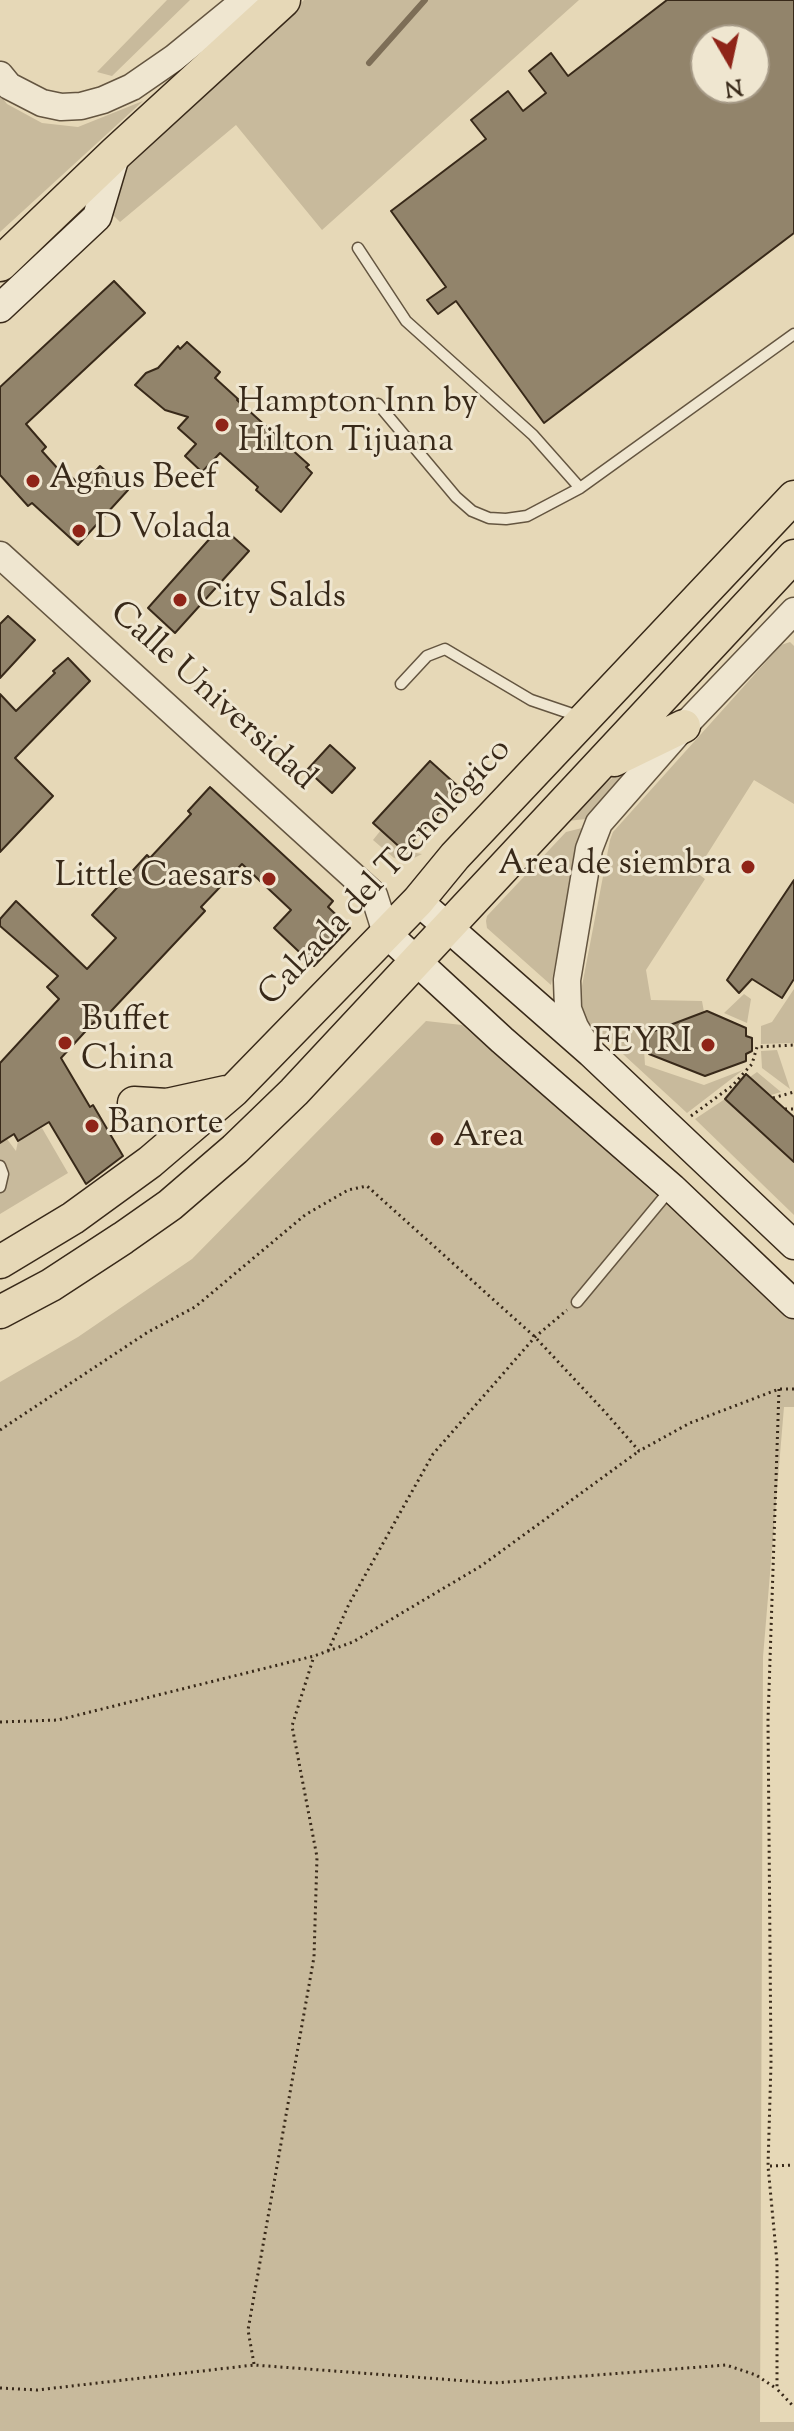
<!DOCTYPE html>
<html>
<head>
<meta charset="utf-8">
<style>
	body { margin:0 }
	#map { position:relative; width:794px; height:2431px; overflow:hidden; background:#e6d8b7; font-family:"Sorts Mill Goudy",serif }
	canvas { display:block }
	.north { position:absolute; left:690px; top:24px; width:80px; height:80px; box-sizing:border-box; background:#efe6d0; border:2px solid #a69a87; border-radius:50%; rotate:171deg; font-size:22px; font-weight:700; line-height:32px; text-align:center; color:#382919 }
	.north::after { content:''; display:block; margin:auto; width:28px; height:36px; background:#8f2418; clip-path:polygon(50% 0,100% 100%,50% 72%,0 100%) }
</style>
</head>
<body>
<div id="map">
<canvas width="794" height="2431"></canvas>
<div class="north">N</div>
</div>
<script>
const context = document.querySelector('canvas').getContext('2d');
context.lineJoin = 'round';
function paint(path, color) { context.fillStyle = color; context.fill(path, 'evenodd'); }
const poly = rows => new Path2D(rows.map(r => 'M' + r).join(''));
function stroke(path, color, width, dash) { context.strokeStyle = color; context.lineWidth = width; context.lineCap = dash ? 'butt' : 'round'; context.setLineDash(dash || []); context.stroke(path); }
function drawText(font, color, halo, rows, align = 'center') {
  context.font = font + ' "Sorts Mill Goudy",serif'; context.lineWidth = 6; context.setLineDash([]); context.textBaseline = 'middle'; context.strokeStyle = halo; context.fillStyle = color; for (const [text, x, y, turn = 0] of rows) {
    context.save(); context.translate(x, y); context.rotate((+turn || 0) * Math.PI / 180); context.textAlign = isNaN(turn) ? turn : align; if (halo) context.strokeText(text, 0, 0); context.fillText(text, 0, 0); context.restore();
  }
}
paint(poly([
	[167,0,190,0,112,76,97,72],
	[304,0,579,0,322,230,236,125,120,222,113,215,113,204,126,169],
	[0,95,7,104,42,123,78,127,143,101,0,232],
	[790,642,794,646,794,804,754,780,696,872,705,879,646,970,651,1000,702,1001,704,1012,643,1034,645,1065,704,1085,743,1070,687,1113,586,1020,581,1007,581,991,610,840,613,832,781,645],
	[637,757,638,759,586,819,567,821,577,808],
	[582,828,578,844,551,985,487,928,486,921,487,916,566,832],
	[381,830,404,851,422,854,408,861,394,858,373,840],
	[794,989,794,1043,761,1044,761,1026,772,1022],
	[744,994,751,999,747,1023,724,1013],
	[426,1021,462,1025,794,1316,794,1407,784,1407,763,1657,760,2422,794,2422,794,2431,0,2431,0,1382,78,1337,192,1259],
	[777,1050,790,1089,762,1068,761,1051],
	[757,1072,781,1092,771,1095,750,1077],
	[725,1099,794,1162,794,1215,695,1119],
	[42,1128,68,1173,0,1214,0,1143,7,1139,16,1151,18,1141]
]), '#c8ba9c');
stroke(poly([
	[369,63,425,0]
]), '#7d6e57', 6);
const building = poly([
	[667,0,794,0,794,233,544,423,456,301,438,314,427,300,446,287,391,211,486,139,471,120,508,91,523,111,546,93,529,71,551,53,568,76,667,0],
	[706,40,754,40,754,88,706,88,706,40],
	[114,281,145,313,26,424,46,447,42,451,67,479,70,476,82,486,100,466,128,490,78,545,32,503,28,506,0,475,0,387,114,281],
	[187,342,220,372,215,378,238,399,237,400,309,465,306,467,312,473,281,512,256,490,258,487,220,453,202,472,185,456,196,444,178,428,188,417,165,410,135,385,146,373,158,368,178,346,180,349,187,342],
	[221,526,249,551,175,633,148,608,221,526],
	[8,616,35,640,0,678,0,624,8,616],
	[68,658,90,681,15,758,53,796,0,852,0,694,16,711,55,673,53,671,68,658],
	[330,745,355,768,332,793,307,770,330,745],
	[430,761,461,789,404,851,373,823,430,761],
	[210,787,333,901,328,907,350,928,314,966,274,928,291,910,242,864,201,907,205,911,98,1025,94,1022,61,1058,90,1107,93,1105,123,1156,86,1184,49,1122,18,1141,14,1134,0,1143,0,1063,59,999,47,987,58,976,0,926,0,919,16,901,87,969,116,938,92,915,147,855,150,858,191,814,188,811,210,787],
	[794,880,794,979,782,998,752,979,739,993,727,980,794,880],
	[707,1011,746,1028,746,1036,752,1038,752,1051,746,1054,746,1061,705,1076,649,1054,649,1033,707,1011],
	[746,1074,794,1117,794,1162,725,1099,746,1074]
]);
paint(building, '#92846b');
stroke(building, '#382919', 2);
const service = poly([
	[358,248,406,321,533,435,580,488],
	[378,404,456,497,472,511,489,518,506,519,527,516,580,488,794,334],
	[401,684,427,656,445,649,531,700,581,717],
	[0,1166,3,1174,0,1187],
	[577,1302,670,1190]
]);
const tertiary = poly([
	[0,75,9,86,42,103,61,107,81,106,103,100,132,87,174,58,245,0],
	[0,555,374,895,386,933],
	[587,1047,575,1027,568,1009,567,980,589,849,599,823,684,726,794,611]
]);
const secondary = poly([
	[0,308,97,217,116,153],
	[418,901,591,1053,794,1245],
	[386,933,502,1040,672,1188,794,1304]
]);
const primary = poly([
	[614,760,684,726],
	[134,1103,167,1105,226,1092],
	[0,1262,73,1218,150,1162,233,1091,418,901,455,856,794,497],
	[0,1312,51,1285,123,1238,170,1205,235,1149,294,1092,794,556]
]);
const trunk = poly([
	[0,264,116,153,283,0]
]);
stroke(service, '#645540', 13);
stroke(tertiary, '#645540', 29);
stroke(secondary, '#382919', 31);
stroke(primary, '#382919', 35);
stroke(trunk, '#382919', 37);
stroke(poly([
	[773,1098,794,1092],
	[785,1109,794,1109],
	[691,1116,732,1086,752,1064,757,1047,794,1045],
	[779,1389,768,1720,771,2063,768,2166,777,2262,777,2389,794,2407],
	[0,1430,148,1332,195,1307,305,1215,348,1190,367,1186,535,1337,606,1413,639,1451,690,1423,779,1389,794,1389],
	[328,1651,349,1604,433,1454,535,1337,567,1310],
	[0,1722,58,1720,314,1656,353,1642,481,1566,639,1451],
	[770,2166,794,2165],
	[254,2364,248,2330,314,1957,317,1857,292,1726,314,1656],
	[0,2388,37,2390,254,2365,494,2383,726,2365,756,2375,777,2389]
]), '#382919', 3, [2, 4]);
stroke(service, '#efe6d0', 10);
stroke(tertiary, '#efe6d0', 26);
stroke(secondary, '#efe6d0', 28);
stroke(primary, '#e6d8b7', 32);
stroke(trunk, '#e6d8b7', 34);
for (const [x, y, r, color] of [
	[222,425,8,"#8f2418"],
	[33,481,8,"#8f2418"],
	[79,531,8,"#8f2418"],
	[180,600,8,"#8f2418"],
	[748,867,8,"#8f2418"],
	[269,879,8,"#8f2418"],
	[65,1043,8,"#8f2418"],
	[708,1045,8,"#8f2418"],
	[92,1126,8,"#8f2418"],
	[437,1139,8,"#8f2418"]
]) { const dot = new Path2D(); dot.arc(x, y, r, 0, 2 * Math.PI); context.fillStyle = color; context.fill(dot); stroke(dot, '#efe6d0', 3); }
drawText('34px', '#382919', '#efe6d0', [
	["Hampton Inn by",238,405],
	["Hilton Tijuana",238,444],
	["Agnus Beef",49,481],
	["D Volada",95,531],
	["City Salds",196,600],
	["Area de siembra",732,867,"right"],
	["Little Caesars",253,879,"right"],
	["Buffet",81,1023],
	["China",81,1062],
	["FEYRI",692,1045,"right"],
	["Banorte",108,1126],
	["Area",453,1139]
], 'left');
drawText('34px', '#382919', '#efe6d0', [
	["Calle Universidad",211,698,42],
	["Calzada del Tecnológico",387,874,-47]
]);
</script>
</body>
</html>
